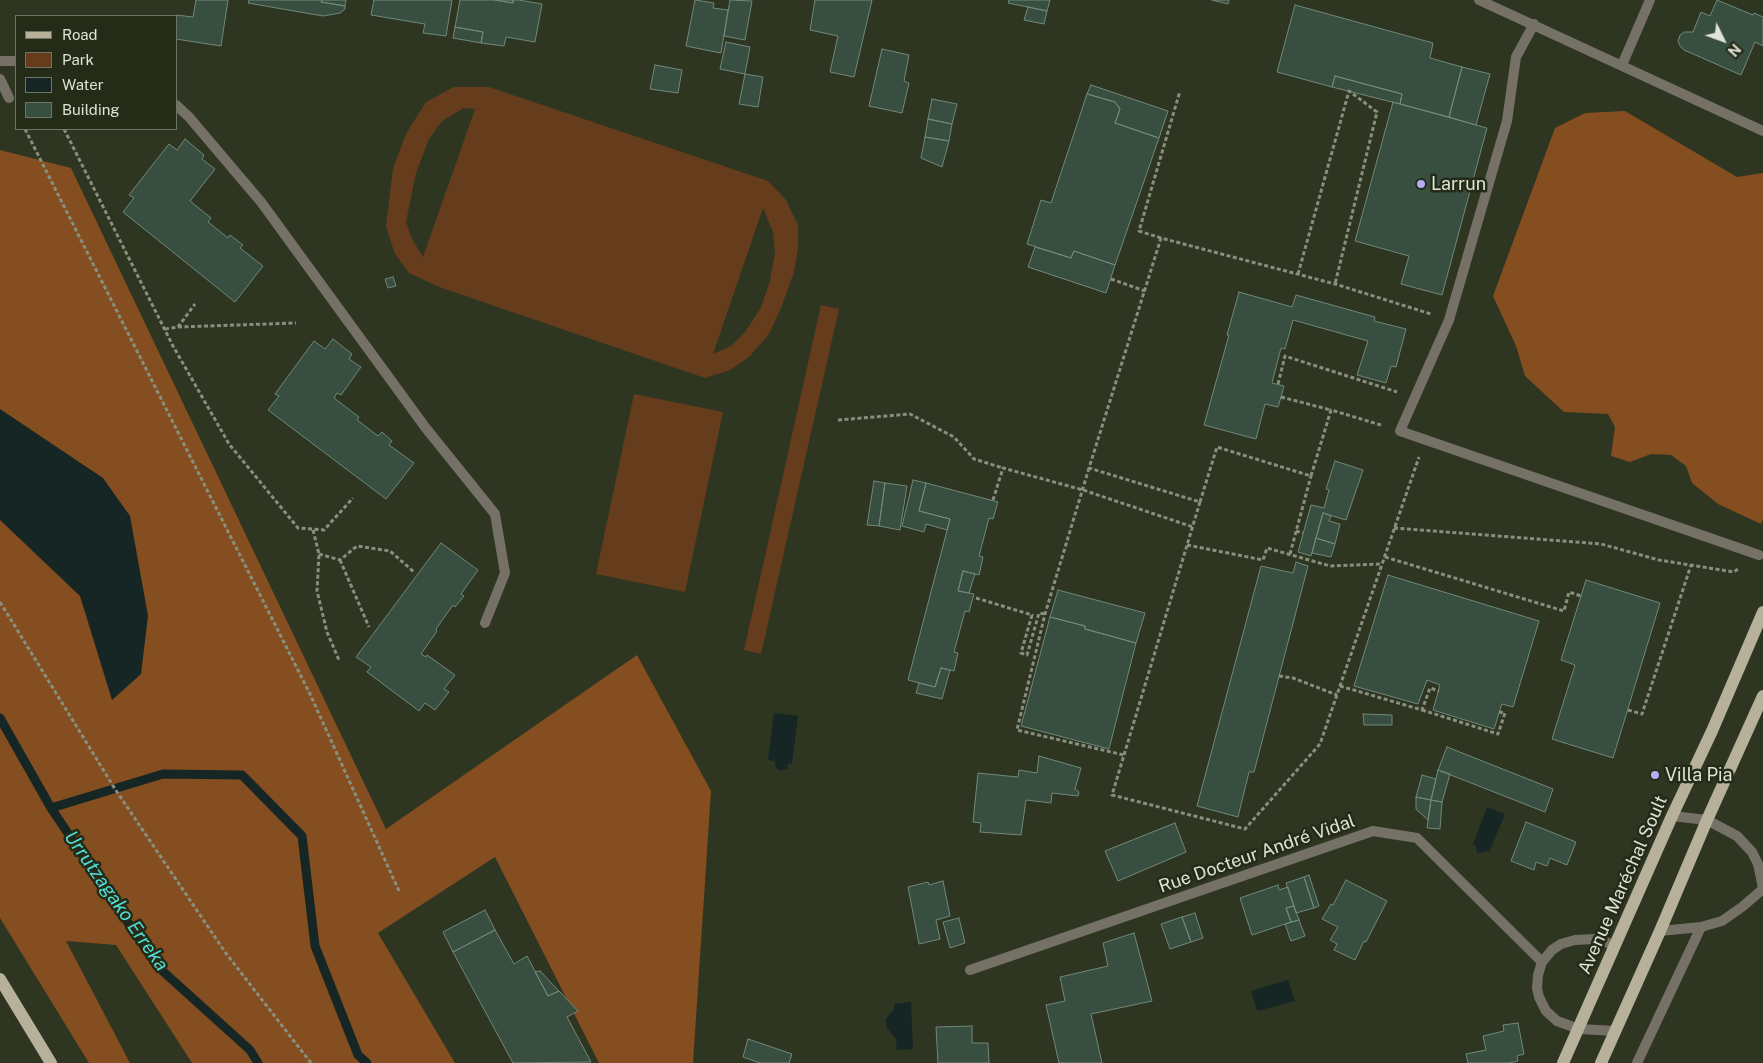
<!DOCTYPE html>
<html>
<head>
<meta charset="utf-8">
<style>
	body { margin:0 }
	#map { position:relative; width:1763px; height:1063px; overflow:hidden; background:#2e3521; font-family:"Public Sans",sans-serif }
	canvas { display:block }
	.legend { position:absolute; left:15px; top:15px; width:162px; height:115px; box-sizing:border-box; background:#242b17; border:1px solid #6e7563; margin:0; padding:6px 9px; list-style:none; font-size:15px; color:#dee3d6 }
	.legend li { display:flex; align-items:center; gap:10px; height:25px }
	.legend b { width:25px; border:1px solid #6e7563 }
	.north { position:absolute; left:1698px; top:15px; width:50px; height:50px; -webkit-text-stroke:4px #242b17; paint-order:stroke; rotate:132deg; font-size:14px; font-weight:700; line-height:20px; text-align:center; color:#dee3d6 }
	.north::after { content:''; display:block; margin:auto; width:18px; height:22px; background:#dee3d6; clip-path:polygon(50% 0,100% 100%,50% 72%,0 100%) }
</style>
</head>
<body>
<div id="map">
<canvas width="1763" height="1063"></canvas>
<ul class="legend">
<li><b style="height:6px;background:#b7b09a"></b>Road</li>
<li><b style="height:14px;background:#663d1c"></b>Park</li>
<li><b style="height:14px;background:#152625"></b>Water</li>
<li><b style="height:14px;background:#384e40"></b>Building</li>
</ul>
<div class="north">N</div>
</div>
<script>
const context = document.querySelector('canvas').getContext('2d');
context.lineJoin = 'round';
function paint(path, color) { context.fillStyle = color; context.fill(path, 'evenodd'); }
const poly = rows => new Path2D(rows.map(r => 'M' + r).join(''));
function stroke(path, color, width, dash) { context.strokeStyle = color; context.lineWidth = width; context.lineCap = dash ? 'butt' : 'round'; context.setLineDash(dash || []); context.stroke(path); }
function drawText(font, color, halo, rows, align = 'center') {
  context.font = font + ' "Public Sans",sans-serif'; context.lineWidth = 5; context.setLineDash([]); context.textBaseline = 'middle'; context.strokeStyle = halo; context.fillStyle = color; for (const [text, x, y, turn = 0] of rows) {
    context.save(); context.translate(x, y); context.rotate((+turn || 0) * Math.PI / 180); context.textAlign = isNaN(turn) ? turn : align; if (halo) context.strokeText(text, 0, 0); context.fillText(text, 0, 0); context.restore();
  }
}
paint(poly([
	[454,87,489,87,768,181,786,200,798,225,798,248,794,272,781,308,769,334,750,356,730,370,705,378,439,287,409,273,395,254,386,227,393,168,406,134,426,102],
	[464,108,475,109,423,257,412,239,406,222,416,173,429,139,442,121],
	[763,208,773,232,775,252,770,281,761,307,746,331,731,346,713,354],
	[821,305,839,309,761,654,744,650],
	[634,394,723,412,685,592,596,574]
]), '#663d1c');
paint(poly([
	[1625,111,1737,177,1763,173,1763,519,1761,524,1718,504,1692,483,1686,466,1671,455,1651,454,1630,462,1611,456,1615,427,1608,414,1564,412,1525,376,1516,346,1493,296,1555,128,1585,113],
	[0,150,71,168,386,829,637,655,711,791,693,1063,599,1063,495,857,378,933,455,1063,192,1063,116,945,66,941,130,1063,89,1063,0,918]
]), '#844e20');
paint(poly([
	[0,409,103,478,130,516,148,616,141,674,112,700,80,596,0,520],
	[774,713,798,716,792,764,788,763,788,768,782,771,777,769,775,765,775,761,768,760],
	[1487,807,1505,814,1489,852,1485,851,1482,853,1478,853,1476,850,1476,846,1473,844],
	[1288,980,1295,1001,1257,1011,1251,991],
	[911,1002,913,1049,897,1050,896,1039,887,1028,886,1019,894,1009,894,1004]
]), '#152625');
stroke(poly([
	[0,718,51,808,157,966,250,1050,258,1063],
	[51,808,163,774,242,775,302,836,315,946,358,1055,367,1063]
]), '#152625', 9);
const building = poly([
	[196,0,228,0,221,46,176,39,176,15,193,17,196,0],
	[249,0,322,0,321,2,345,6,345,9,340,13,323,16,248,3,249,0],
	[322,0,346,0,345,6,321,2,322,0],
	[374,0,452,0,446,36,423,33,425,24,371,15,374,0],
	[460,0,495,0,513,3,513,0,519,0,542,4,535,42,506,37,504,46,481,43,483,32,455,27,460,0],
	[495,0,513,0,513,3,495,0],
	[695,0,714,3,713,8,728,10,721,53,686,46,695,0],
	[730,0,752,1,745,40,724,36,730,0],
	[815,0,872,0,854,77,830,72,838,36,810,30,815,0],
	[1009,0,1050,0,1047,11,1008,3,1009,0],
	[1212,0,1229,0,1228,4,1212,0],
	[1717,0,1753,15,1754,13,1763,17,1763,46,1755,42,1741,75,1684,50,1680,46,1678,41,1680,35,1684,32,1693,32,1701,12,1710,16,1717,0],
	[1295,5,1433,43,1430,58,1462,67,1449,117,1400,104,1402,94,1335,76,1332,87,1277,72,1295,5],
	[1028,7,1047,11,1044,24,1024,20,1028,7],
	[455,27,483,32,481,43,453,38,455,27],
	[726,42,750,47,745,74,720,69,726,42],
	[882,49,909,55,904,81,909,83,902,113,869,106,882,49],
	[655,65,682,70,678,93,650,89,655,65],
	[1462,67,1490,74,1476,125,1449,117,1462,67],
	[745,74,763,77,758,107,739,104,745,74],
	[1335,76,1402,94,1400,104,1332,87,1335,76],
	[1091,85,1168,111,1159,138,1115,123,1120,109,1115,102,1087,94,1091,85],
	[1087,94,1115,102,1120,109,1115,123,1159,138,1115,265,1074,251,1071,258,1027,244,1041,200,1051,203,1087,94],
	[932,99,957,104,952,124,928,119,932,99],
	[1393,102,1487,128,1442,295,1401,284,1409,256,1355,241,1393,102],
	[928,119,952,124,949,141,925,137,928,119],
	[925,137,949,141,942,167,921,158,925,137],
	[185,139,204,155,202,159,215,169,190,201,211,218,208,222,228,238,230,235,243,245,240,248,263,266,235,302,123,212,134,198,129,195,169,144,177,150,185,139],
	[1035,247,1071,258,1074,251,1115,265,1106,293,1028,267,1035,247],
	[393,277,396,286,388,288,385,279,393,277],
	[1239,292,1292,307,1296,295,1375,317,1374,321,1406,329,1396,367,1391,366,1386,383,1357,375,1368,341,1293,320,1285,349,1281,348,1272,383,1284,386,1281,397,1278,407,1265,404,1256,439,1204,425,1229,335,1227,335,1239,292],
	[333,339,352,354,349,359,361,367,341,395,337,393,334,398,359,417,357,420,378,436,382,432,392,441,389,445,414,463,386,499,268,410,279,396,275,394,314,341,325,349,333,339],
	[1335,461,1363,470,1346,520,1323,513,1311,556,1298,552,1311,505,1324,508,1329,490,1326,489,1335,461],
	[913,480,926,483,919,511,950,519,947,530,926,524,924,532,902,526,913,480],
	[874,481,885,483,879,526,867,525,874,481],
	[885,483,907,486,900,530,879,526,885,483],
	[926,483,998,502,993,519,989,518,979,556,983,557,979,575,963,571,958,591,974,594,969,612,965,611,954,652,958,653,954,671,941,668,935,687,908,680,950,519,919,511,926,483],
	[1323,513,1331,516,1329,521,1340,524,1335,544,1316,538,1323,513],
	[1316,538,1335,544,1331,557,1312,553,1316,538],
	[441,543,478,570,461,594,464,596,455,607,453,605,436,629,437,631,421,654,426,657,427,655,455,675,444,689,449,692,435,710,425,703,419,711,367,672,371,667,356,657,441,543],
	[1296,562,1308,566,1254,772,1249,772,1238,817,1197,806,1261,566,1293,573,1296,562],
	[963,571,975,574,969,593,958,591,963,571],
	[1388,575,1539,621,1513,707,1502,704,1494,729,1433,710,1440,685,1427,680,1418,704,1354,686,1388,575],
	[1586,580,1660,603,1613,758,1552,739,1575,665,1561,660,1586,580],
	[1058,590,1145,613,1136,643,1085,629,1085,626,1050,617,1058,590],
	[1050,617,1085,626,1085,629,1136,643,1109,749,1021,726,1050,617],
	[941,668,950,670,942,699,916,693,919,683,935,687,941,668],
	[1363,714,1392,715,1392,725,1364,725,1363,714],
	[1447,747,1553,789,1545,812,1438,770,1447,747],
	[1039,756,1081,768,1075,789,1079,792,1078,796,1052,793,1051,803,1026,800,1021,835,980,832,981,823,973,822,978,773,1018,777,1019,770,1037,773,1039,756],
	[1438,770,1450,774,1442,802,1431,800,1438,770],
	[1422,775,1436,779,1431,800,1416,797,1422,775],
	[1416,797,1431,800,1428,820,1416,809,1416,797],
	[1431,800,1442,802,1440,829,1427,828,1431,800],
	[1526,822,1576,842,1567,865,1550,858,1547,866,1536,862,1534,870,1511,861,1526,822],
	[1175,823,1186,852,1118,881,1105,851,1175,823],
	[1309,875,1319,906,1314,908,1304,877,1309,875],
	[1304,877,1314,908,1296,913,1286,883,1304,877],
	[1346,880,1387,901,1366,942,1364,941,1355,960,1334,950,1337,944,1330,940,1338,927,1322,919,1331,904,1333,905,1346,880],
	[943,881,950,916,936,920,940,939,919,944,908,887,928,882,929,885,943,881],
	[1278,885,1279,890,1288,887,1294,906,1286,908,1291,922,1252,935,1240,898,1278,885],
	[1294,906,1299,920,1291,922,1286,908,1294,906],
	[485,910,495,930,453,952,443,932,485,910],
	[1195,913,1203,938,1191,942,1182,917,1195,913],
	[1182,917,1191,942,1170,949,1161,924,1182,917],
	[959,918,965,943,950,948,943,922,959,918],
	[1299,920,1305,936,1291,941,1285,924,1299,920],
	[495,930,514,964,527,956,548,996,559,991,578,1011,567,1017,591,1062,513,1063,453,952,495,930],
	[1134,933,1152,1001,1091,1014,1102,1063,1059,1063,1046,1005,1065,1001,1060,977,1108,966,1103,943,1134,933],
	[540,971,559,991,548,996,535,972,540,971],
	[1518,1023,1524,1054,1517,1056,1518,1061,1509,1063,1468,1063,1466,1054,1486,1050,1483,1036,1504,1031,1503,1025,1518,1023],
	[972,1026,972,1043,988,1043,989,1063,938,1063,936,1027,972,1026],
	[748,1039,792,1054,789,1063,760,1063,743,1057,748,1039]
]);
paint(building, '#384e40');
stroke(building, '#71897a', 1);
stroke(poly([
	[25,129,310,694,399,891],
	[64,129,173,346,229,444,298,528,324,530,353,498],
	[1161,238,1139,231,1180,91],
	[1298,274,1349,91,1377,112,1335,284],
	[1111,279,1145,291],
	[178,327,296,323],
	[165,329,178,327,195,304],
	[1278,384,1285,356,1397,392],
	[1281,397,1331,410],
	[838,420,910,414,954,437,974,459,1003,468],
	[1381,425,1331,410,1311,476,1217,447,1200,502,1089,468,1161,238,1335,284,1431,314],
	[1089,468,1045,614,1017,730,1124,755],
	[993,500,1003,468,1083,490,1193,527],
	[1200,502,1112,795,1245,829,1320,744,1419,457],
	[1394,528,1601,544,1659,560,1734,572,1738,569],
	[313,530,319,554,317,591,327,632,339,660],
	[1296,531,1303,533],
	[1187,545,1263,560,1267,548,1330,566,1382,564],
	[319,554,340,560,357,546,390,551,414,572],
	[1290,554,1311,476],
	[1385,557,1564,611,1569,592,1581,596],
	[340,560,369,627],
	[976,598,1032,615,1021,653,1027,655,1039,613,1045,614],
	[0,602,115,789,225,952,311,1063],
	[1279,676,1293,678,1337,695],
	[1340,686,1422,710,1430,688,1439,691],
	[1422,710,1498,734,1505,713,1499,712],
	[1628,710,1642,714,1691,565]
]), '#898f7f', 3, [4, 2.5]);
stroke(poly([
	[1534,24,1516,57,1507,121,1449,320,1400,431,1759,555],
	[0,61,16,61],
	[176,105,189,117,261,202,425,427,495,514,505,573,485,623]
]), '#757167', 10);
stroke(poly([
	[1479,0,1763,131],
	[1622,65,1650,0],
	[0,79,9,98],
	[1672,816,1707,820,1737,836,1752,852,1758,864,1763,888],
	[1660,931,1701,927,1722,921,1742,907,1763,889],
	[1615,945,1595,939,1575,940,1561,944,1552,950,1542,962,1538,975,1537,988,1539,997,1546,1011,1557,1021,1579,1029,1616,1031],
	[970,970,1373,831,1417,838,1542,962],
	[1637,1063,1701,927]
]), '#757167', 10);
stroke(poly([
	[0,979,51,1063],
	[1563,1063,1672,816,1712,731,1763,612],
	[1601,1063,1660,931,1707,820,1763,696]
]), '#b7b09a', 12);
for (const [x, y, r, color] of [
	[1421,184,5,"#b7abf8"],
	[1655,775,5,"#b7abf8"]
]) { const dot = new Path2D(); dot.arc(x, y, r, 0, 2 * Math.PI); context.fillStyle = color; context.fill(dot); stroke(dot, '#242b17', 2); }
drawText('18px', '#dee3d6', '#242b17', [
	["Larrun",1431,184],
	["Villa Pia",1665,775]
], 'left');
drawText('18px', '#dee3d6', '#242b17', [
	["Rue Docteur André Vidal",1257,854,-19],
	["Avenue Maréchal Soult",1623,885,-66]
]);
drawText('italic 19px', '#54ddd7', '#242b17', [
	["Urrutzagako Erreka",116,901,55]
]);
</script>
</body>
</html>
